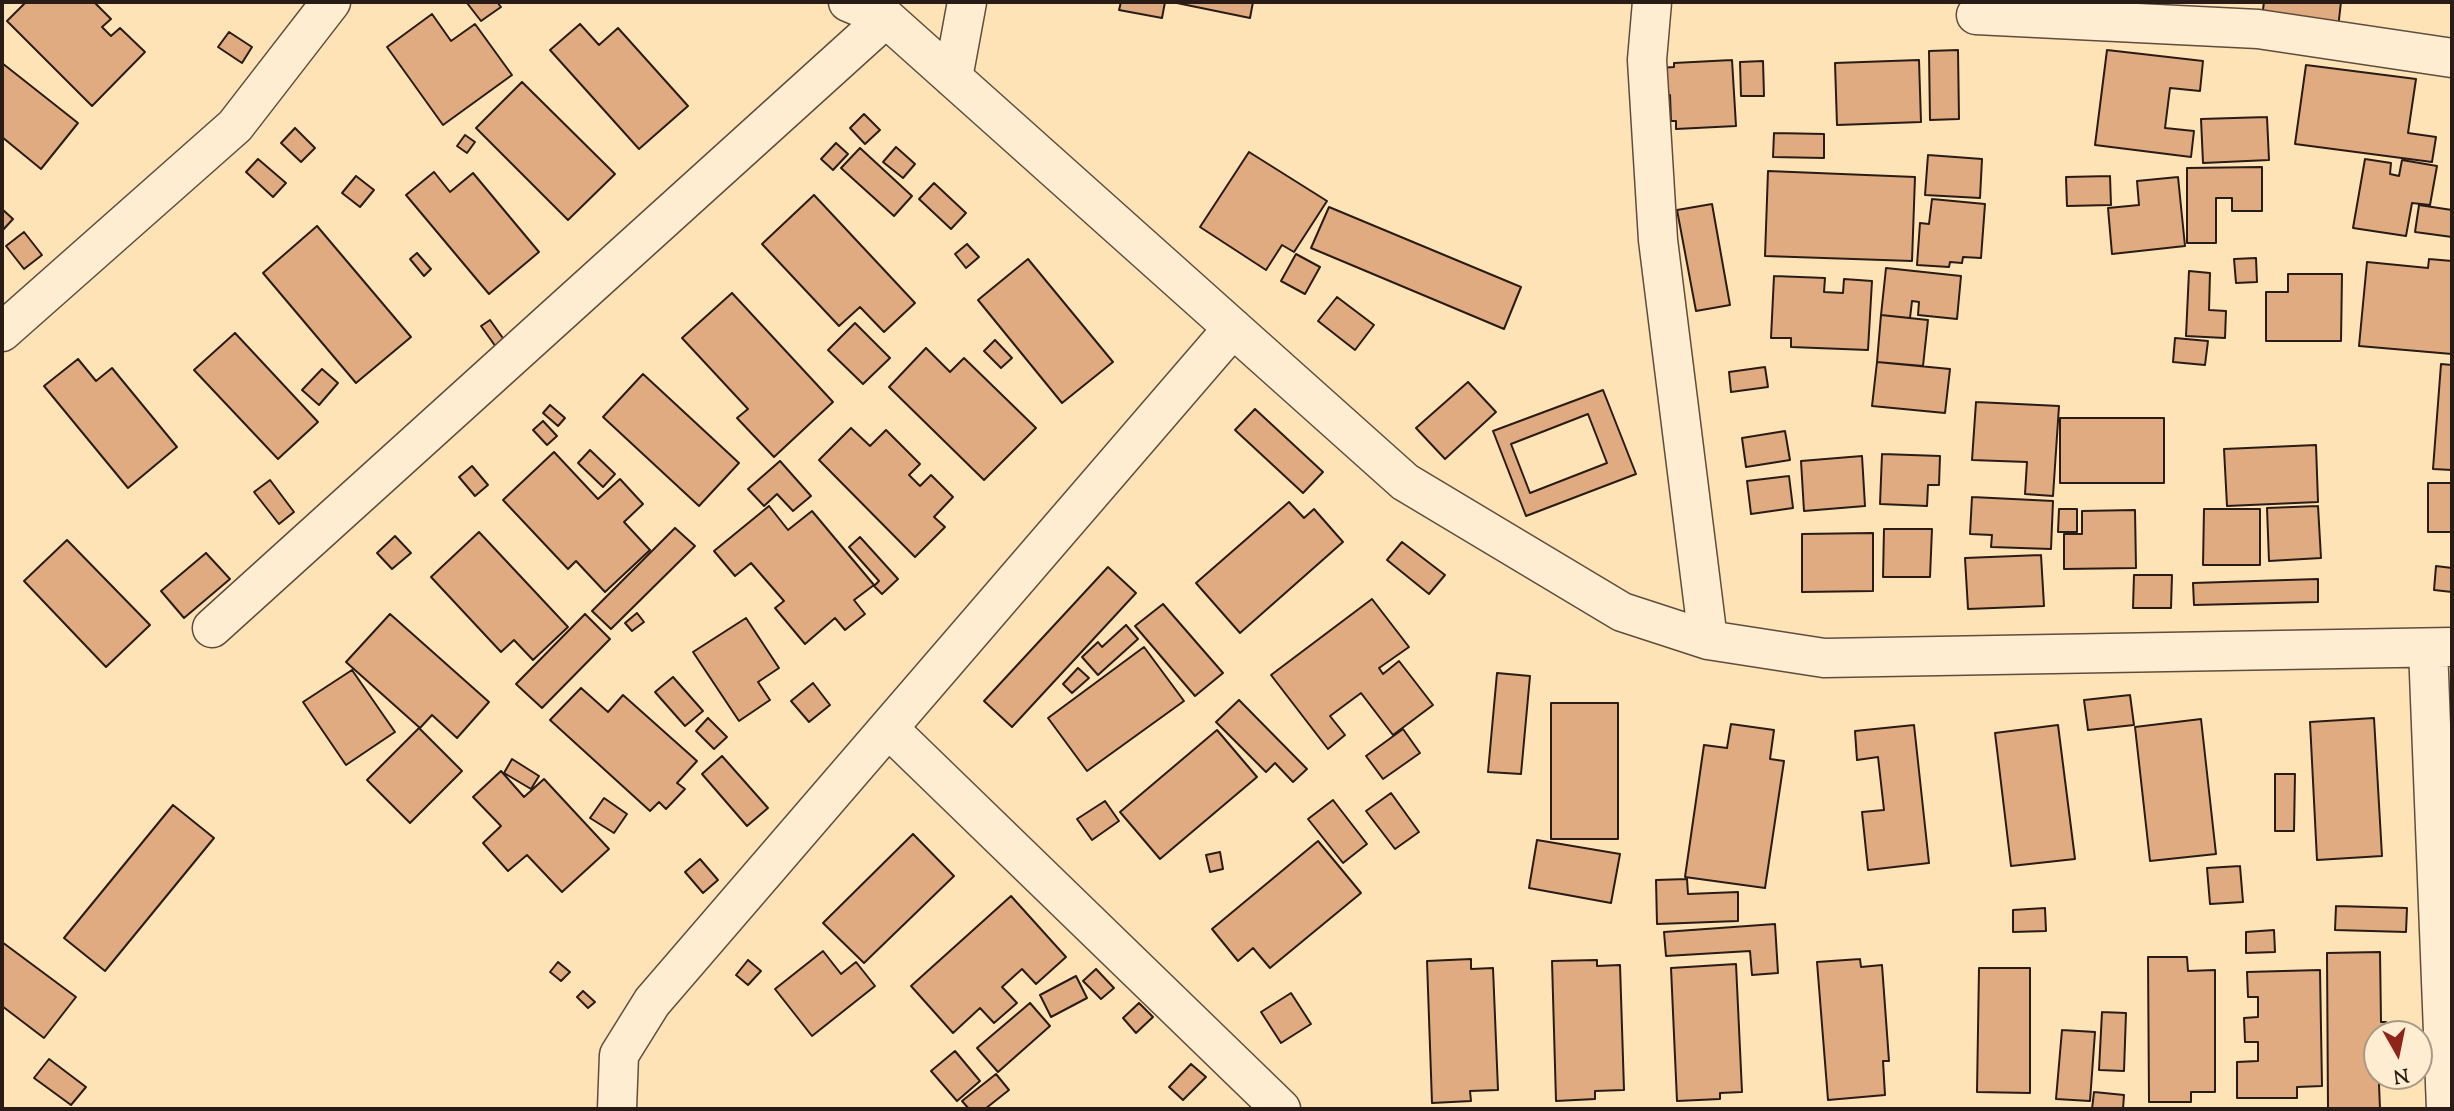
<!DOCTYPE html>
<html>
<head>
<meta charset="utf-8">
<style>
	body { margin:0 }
	#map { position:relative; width:2454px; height:1111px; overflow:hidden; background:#fee3b7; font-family:"Sorts Mill Goudy",serif }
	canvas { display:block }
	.frame { position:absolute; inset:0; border:4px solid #291b15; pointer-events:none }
	.north { position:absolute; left:2363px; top:1020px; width:70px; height:70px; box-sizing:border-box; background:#feedd0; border:2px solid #a99985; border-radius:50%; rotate:171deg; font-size:19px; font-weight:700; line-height:28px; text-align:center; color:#291b15 }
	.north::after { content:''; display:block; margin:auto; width:24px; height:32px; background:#8f2418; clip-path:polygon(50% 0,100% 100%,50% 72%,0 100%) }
</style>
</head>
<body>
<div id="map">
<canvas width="2454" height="1111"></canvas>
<div class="frame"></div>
<div class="north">N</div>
</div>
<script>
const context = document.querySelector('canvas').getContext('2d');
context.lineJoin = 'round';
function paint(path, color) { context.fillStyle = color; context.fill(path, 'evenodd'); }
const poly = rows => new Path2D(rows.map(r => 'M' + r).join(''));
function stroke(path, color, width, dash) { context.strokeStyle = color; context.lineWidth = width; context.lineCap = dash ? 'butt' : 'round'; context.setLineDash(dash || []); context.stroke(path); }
const building = poly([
	[26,2,94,2,111,19,102,27,111,36,120,28,145,52,92,106,7,21,26,2],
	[469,2,497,2,501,7,481,21,467,3,469,2],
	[1121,2,1165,2,1162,18,1119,10,1121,2],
	[1172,2,1253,2,1250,18,1172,2],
	[2264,2,2341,2,2338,28,2262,17,2264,2],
	[432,14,451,41,475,24,512,75,443,125,387,47,432,14],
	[580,24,599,45,618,28,688,106,639,149,550,50,580,24],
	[229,32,252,47,242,63,218,47,229,32],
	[1958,50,1959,119,1930,120,1929,51,1958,50],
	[2107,50,2203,61,2200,91,2170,88,2165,128,2194,131,2191,157,2095,145,2107,50],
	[1732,60,1736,126,1676,129,1676,121,1671,121,1670,95,1661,96,1659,68,1674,67,1674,63,1732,60],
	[1919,60,1921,122,1837,125,1835,63,1919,60],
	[1763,61,1764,96,1741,96,1740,62,1763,61],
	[2,63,78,123,41,169,2,137,2,63],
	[2306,65,2416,79,2408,133,2436,137,2432,162,2295,144,2306,65],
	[522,82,615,174,568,220,476,128,522,82],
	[864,114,880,130,865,144,850,128,864,114],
	[2267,117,2269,160,2203,163,2201,119,2267,117],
	[295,128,315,148,301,162,281,143,295,128],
	[1774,133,1824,134,1824,158,1773,157,1774,133],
	[465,135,475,142,467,153,457,146,465,135],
	[836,143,848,154,833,170,821,159,836,143],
	[896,147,915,164,903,178,883,162,896,147],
	[860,148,912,196,894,216,841,168,860,148],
	[1249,152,1327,201,1294,252,1282,245,1266,270,1200,227,1249,152],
	[1928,155,1982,159,1980,198,1925,195,1928,155],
	[258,159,286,183,273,197,246,172,258,159],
	[2365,159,2391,163,2390,174,2399,176,2402,160,2437,166,2430,205,2412,203,2406,236,2353,228,2365,159],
	[2262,167,2262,211,2232,211,2232,198,2216,198,2216,243,2187,243,2187,168,2262,167],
	[1768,171,1915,177,1912,261,1765,256,1768,171],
	[434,172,450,192,473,173,539,252,489,294,406,195,434,172],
	[356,176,374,190,360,207,342,193,356,176],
	[2110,176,2111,205,2067,206,2066,177,2110,176],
	[2178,177,2185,246,2112,254,2108,208,2139,205,2137,181,2178,177],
	[934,183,966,213,951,229,919,199,934,183],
	[814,195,915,303,884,332,860,307,839,326,762,244,814,195],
	[1932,199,1985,204,1981,258,1963,257,1962,263,1950,262,1949,267,1917,265,1920,223,1929,224,1932,199],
	[1712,204,1730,305,1696,311,1677,210,1712,204],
	[2419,205,2452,210,2452,237,2415,232,2419,205],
	[1329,207,1521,287,1504,329,1311,248,1329,207],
	[2,209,13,219,2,231,2,209],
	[317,226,411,337,356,383,263,273,317,226],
	[24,232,42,255,24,269,6,246,24,232],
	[967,244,979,257,966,268,955,254,967,244],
	[417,253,431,269,424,276,410,259,417,253],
	[1296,254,1320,267,1305,294,1281,281,1296,254],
	[2256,258,2257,282,2236,283,2234,259,2256,258],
	[1028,259,1113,362,1062,403,978,300,1028,259],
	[2429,259,2452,261,2452,354,2359,346,2367,262,2428,268,2429,259],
	[1886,268,1961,276,1957,319,1918,315,1919,302,1912,301,1910,318,1881,315,1886,268],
	[2189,271,2210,273,2209,310,2226,311,2225,338,2186,336,2189,271],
	[2288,274,2342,274,2341,341,2266,341,2266,292,2288,292,2288,274],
	[1774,276,1825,278,1824,292,1843,293,1844,279,1872,281,1868,350,1791,347,1791,338,1771,338,1774,276],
	[732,293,833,402,774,457,737,418,748,409,682,338,732,293],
	[1337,297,1374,325,1355,350,1318,321,1337,297],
	[1881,315,1928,320,1923,366,1877,362,1881,315],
	[490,320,505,341,496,347,481,326,490,320],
	[855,323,890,358,863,384,828,350,855,323],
	[235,333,318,422,278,459,194,370,235,333],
	[2175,338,2208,341,2205,365,2173,362,2175,338],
	[995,340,1012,358,1001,368,984,351,995,340],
	[926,348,950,372,964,358,1036,428,984,480,889,387,926,348],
	[78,359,96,381,112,368,177,447,128,488,44,386,78,359],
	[1877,362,1950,369,1945,413,1872,406,1877,362],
	[2441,364,2452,365,2452,470,2433,469,2441,364],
	[1765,367,1768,387,1731,392,1729,372,1765,367],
	[322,369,338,383,319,405,302,390,322,369],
	[643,374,739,463,699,506,603,417,643,374],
	[1468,382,1496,412,1445,459,1416,428,1468,382],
	[1603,390,1636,474,1526,516,1493,431,1603,390],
	[1588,414,1607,463,1530,493,1511,444,1588,414],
	[1976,402,2059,406,2053,496,2025,494,2027,462,1972,460,1976,402],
	[550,405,565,418,558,426,543,413,550,405],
	[1255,409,1323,472,1303,493,1235,430,1255,409],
	[2060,418,2164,418,2164,483,2060,483,2060,418],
	[543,421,557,436,547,445,533,430,543,421],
	[851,428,870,446,886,430,920,464,909,475,920,486,931,475,953,497,934,517,945,527,915,557,819,460,851,428],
	[1785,431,1790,460,1746,467,1742,438,1785,431],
	[2316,445,2318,502,2227,506,2224,449,2316,445],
	[590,450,615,474,603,487,578,463,590,450],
	[554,452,598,499,620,479,643,504,624,522,650,550,605,592,576,561,568,569,503,500,554,452],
	[1882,454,1940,456,1939,485,1928,485,1927,506,1880,504,1882,454],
	[1862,456,1865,506,1804,511,1801,461,1862,456],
	[780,461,811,496,793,511,777,494,764,506,748,489,780,461],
	[472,466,488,485,475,496,459,477,472,466],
	[1789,476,1793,508,1751,514,1747,481,1789,476],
	[270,480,294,512,279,524,254,492,270,480],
	[2428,483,2452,483,2452,532,2428,532,2428,483],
	[1972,497,2053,501,2051,549,1991,547,1992,535,1970,534,1972,497],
	[1289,502,1304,518,1314,509,1343,542,1240,633,1196,583,1289,502],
	[769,506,788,530,812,511,874,585,854,600,865,614,845,630,835,618,805,644,775,608,784,601,751,563,735,576,714,551,769,506],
	[2318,506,2321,558,2269,561,2267,508,2318,506],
	[2059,509,2077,509,2077,532,2058,532,2059,509],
	[2204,509,2260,509,2260,565,2203,565,2204,509],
	[2135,510,2136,568,2064,569,2064,534,2082,534,2082,511,2135,510],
	[675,528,695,546,611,629,592,611,675,528],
	[1884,529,1932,529,1930,577,1883,577,1884,529],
	[479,532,568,627,533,660,514,640,501,652,431,577,479,532],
	[1873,533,1873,591,1802,592,1802,534,1873,533],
	[395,536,411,553,392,569,377,553,395,536],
	[860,537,898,579,882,594,874,586,879,581,849,547,860,537],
	[67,540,150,625,106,667,24,581,67,540],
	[1402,542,1445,575,1429,594,1387,560,1402,542],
	[206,553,230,579,184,618,161,591,206,553],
	[2041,555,2044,606,1968,609,1965,558,2041,555],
	[2436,566,2452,568,2452,592,2434,590,2436,566],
	[1108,567,1136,593,1012,727,984,701,1108,567],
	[2134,575,2172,575,2171,608,2133,608,2134,575],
	[2318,579,2318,602,2194,605,2193,583,2318,579],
	[1372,599,1409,647,1379,668,1383,674,1399,661,1433,705,1393,735,1361,693,1330,716,1345,735,1328,749,1271,675,1372,599],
	[1163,604,1223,673,1195,696,1135,626,1163,604],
	[637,613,644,622,632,631,625,623,637,613],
	[390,614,489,702,457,738,432,715,420,728,346,662,390,614],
	[585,614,610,639,542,708,516,684,585,614],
	[746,618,779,668,758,682,770,700,739,721,693,652,746,618],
	[1126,625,1138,639,1098,675,1082,657,1098,642,1102,647,1126,625],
	[1144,647,1184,701,1087,771,1048,718,1144,647],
	[1078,668,1089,678,1072,693,1063,684,1078,668],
	[352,670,395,732,346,765,303,702,352,670],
	[1497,673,1530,676,1521,774,1488,772,1497,673],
	[673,677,703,711,685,726,655,692,673,677],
	[813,683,830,705,809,722,791,701,813,683],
	[581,688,608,712,623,695,697,761,677,783,685,789,666,809,659,802,650,811,550,720,581,688],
	[2130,695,2134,725,2088,730,2084,700,2130,695],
	[1239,700,1307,769,1293,782,1275,763,1266,772,1216,722,1239,700],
	[1551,703,1618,703,1618,839,1551,839,1551,703],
	[708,718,727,737,714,749,696,731,708,718],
	[2374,718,2382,856,2317,860,2310,722,2374,718],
	[2201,719,2216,854,2150,861,2135,727,2201,719],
	[1731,724,1774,730,1770,759,1784,761,1765,888,1685,877,1704,745,1727,748,1731,724],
	[1914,725,1929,863,1868,870,1862,812,1884,810,1878,757,1857,760,1855,731,1914,725],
	[2058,725,2075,859,2011,866,1995,733,2058,725],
	[419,728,462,771,410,823,367,780,419,728],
	[1403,729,1420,753,1383,779,1366,756,1403,729],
	[1217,730,1257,777,1160,859,1120,812,1217,730],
	[722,756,768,808,747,826,702,774,722,756],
	[512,759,539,776,531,789,504,773,512,759],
	[501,771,524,797,544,779,609,849,562,892,527,855,508,871,483,843,501,826,473,797,501,771],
	[2275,774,2295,774,2294,831,2275,831,2275,774],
	[1391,793,1419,832,1395,849,1366,811,1391,793],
	[604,798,627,814,614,833,590,818,604,798],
	[1333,800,1367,844,1343,863,1308,819,1333,800],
	[1105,801,1119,821,1092,840,1077,819,1105,801],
	[173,805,214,838,105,971,64,938,173,805],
	[913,834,954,876,864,963,823,923,913,834],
	[1537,840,1620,854,1611,903,1529,888,1537,840],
	[1318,841,1361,893,1270,968,1253,948,1238,961,1212,929,1318,841],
	[1220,852,1223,869,1210,872,1206,855,1220,852],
	[700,859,718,880,703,893,685,872,700,859],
	[2240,866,2243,902,2210,904,2207,868,2240,866],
	[1687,879,1688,894,1738,892,1738,921,1657,924,1656,880,1687,879],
	[1011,896,1066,957,1036,984,1022,969,1002,987,1017,1003,994,1023,980,1008,953,1033,911,986,1011,896],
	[2336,906,2407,908,2406,932,2335,930,2336,906],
	[2045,908,2046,931,2013,932,2013,910,2045,908],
	[1775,924,1778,973,1752,975,1750,951,1666,956,1664,932,1775,924],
	[2274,930,2275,952,2246,953,2246,932,2274,930],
	[2,942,76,997,44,1038,2,1006,2,942],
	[823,951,841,974,856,962,875,986,812,1036,775,989,823,951],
	[2380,952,2381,1022,2386,1022,2386,1034,2377,1034,2380,1109,2328,1109,2327,953,2380,952],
	[2148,957,2187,957,2188,971,2215,970,2215,1092,2191,1092,2191,1102,2149,1102,2148,957],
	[1471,959,1471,969,1493,968,1498,1090,1470,1091,1471,1101,1432,1103,1427,961,1471,959],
	[1860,959,1861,967,1882,965,1889,1061,1883,1061,1885,1095,1828,1100,1817,962,1860,959],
	[748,960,761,971,748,985,736,975,748,960],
	[1597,960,1597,966,1620,965,1624,1090,1595,1091,1595,1099,1556,1101,1552,961,1597,960],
	[558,962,570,972,561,981,550,972,558,962],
	[1736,964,1742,1092,1720,1093,1720,1099,1677,1101,1671,968,1736,964],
	[1979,968,2030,968,2030,1093,1977,1092,1979,968],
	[1096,969,1114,988,1101,999,1083,981,1096,969],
	[2320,970,2322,1086,2297,1087,2297,1098,2237,1098,2237,1062,2258,1061,2258,1042,2245,1042,2244,1018,2258,1017,2258,997,2248,997,2247,972,2320,970],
	[1076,976,1087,998,1051,1017,1040,995,1076,976],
	[583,991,595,1002,588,1008,577,997,583,991],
	[1291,993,1311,1024,1281,1043,1261,1012,1291,993],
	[1030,1003,1050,1026,998,1072,977,1048,1030,1003],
	[1139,1003,1153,1017,1136,1033,1123,1018,1139,1003],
	[2102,1012,2126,1013,2124,1071,2099,1070,2102,1012],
	[2062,1030,2095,1032,2090,1101,2056,1099,2062,1030],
	[955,1051,980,1081,957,1101,931,1071,955,1051],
	[49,1059,86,1087,71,1105,34,1078,49,1059],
	[1191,1064,1206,1077,1183,1100,1169,1087,1191,1064],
	[996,1074,1009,1090,985,1109,969,1109,962,1101,996,1074],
	[2094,1092,2124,1095,2123,1109,2092,1109,2094,1092]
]);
paint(building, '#e0ab81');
stroke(building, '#291b15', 2);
const minor = poly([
	[848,2,886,18,1405,482,1622,612,1708,640,1824,658,2452,647],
	[1652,2,1647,60,1658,240,1708,640],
	[1976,15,2258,29,2452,58],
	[953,78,967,2],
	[2,332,235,126,331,2],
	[212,628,886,18],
	[2428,648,2446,1109],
	[888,728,1281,1109],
	[617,1109,619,1055,652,1002,1233,328]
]);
stroke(minor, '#5e4d3e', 41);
stroke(minor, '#feedd0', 38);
</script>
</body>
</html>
